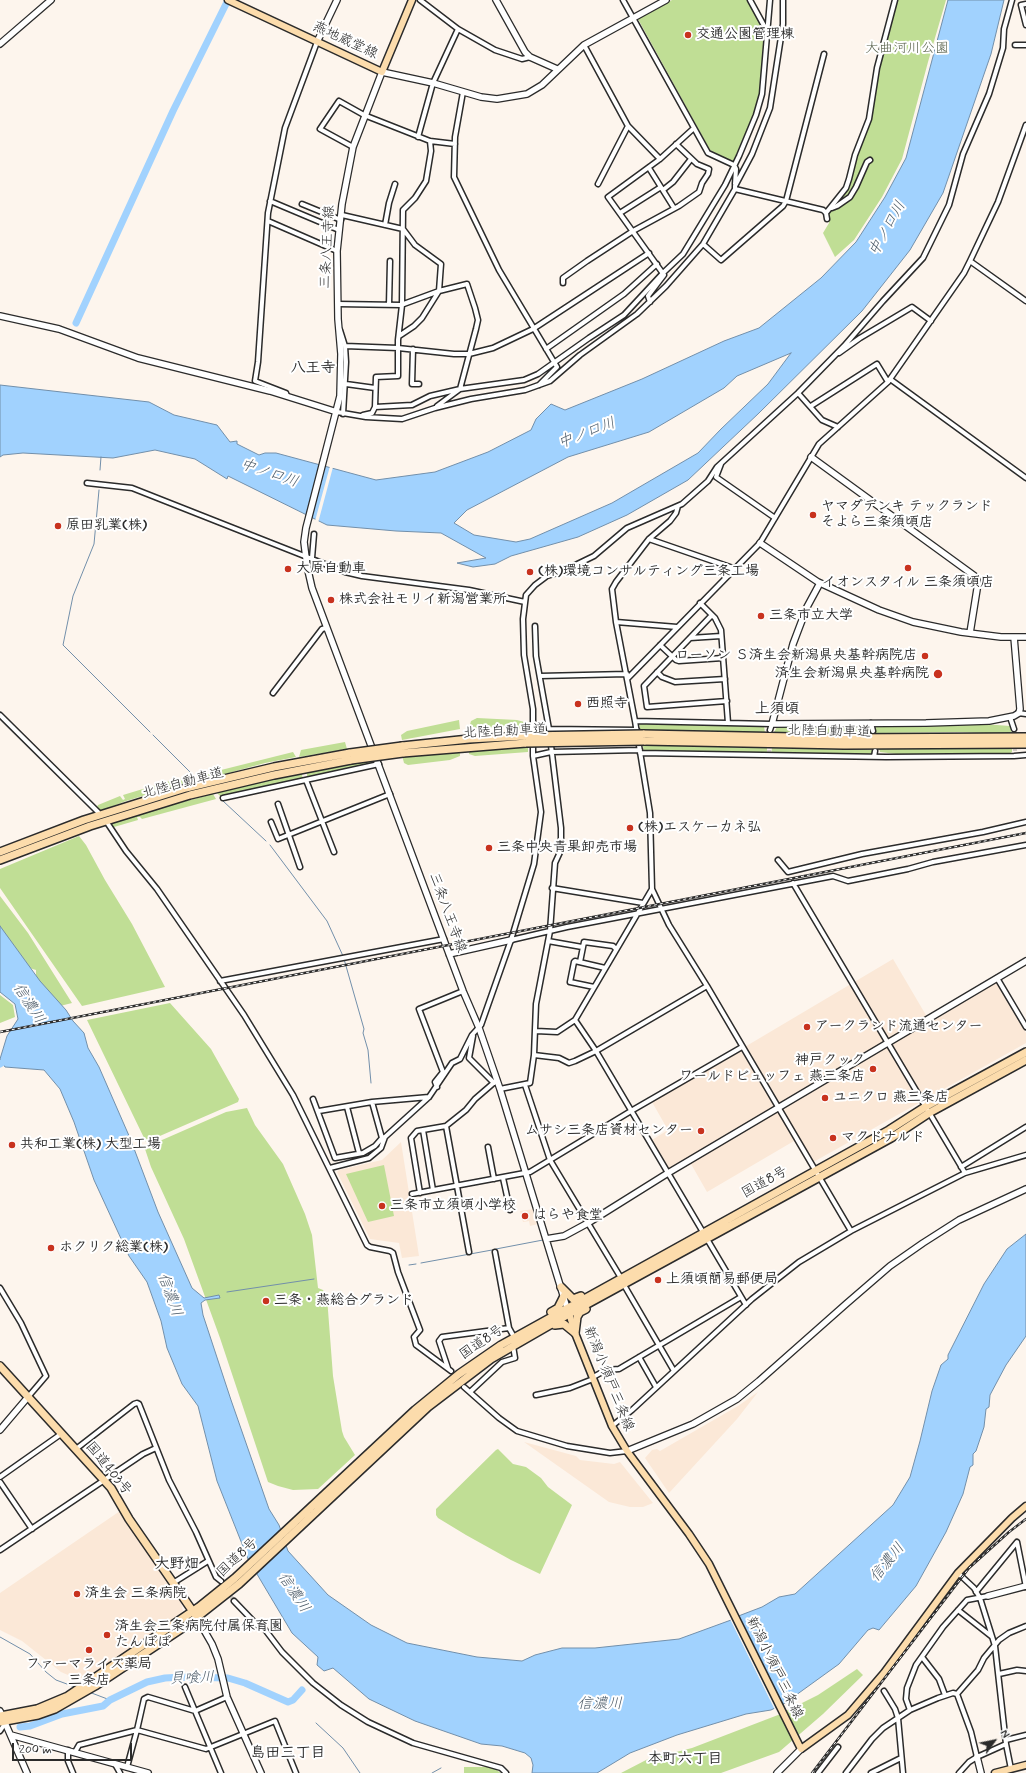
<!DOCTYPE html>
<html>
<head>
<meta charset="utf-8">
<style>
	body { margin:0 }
	#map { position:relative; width:1026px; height:1773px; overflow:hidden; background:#fdf5ed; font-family:Mynerve,sans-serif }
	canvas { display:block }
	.north { position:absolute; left:974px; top:1721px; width:40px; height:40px; -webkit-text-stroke:3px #fff; paint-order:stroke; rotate:57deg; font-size:11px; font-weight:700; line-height:16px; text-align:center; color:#2b2b2b }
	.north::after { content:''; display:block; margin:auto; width:14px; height:18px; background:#2b2b2b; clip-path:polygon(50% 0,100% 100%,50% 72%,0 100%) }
	.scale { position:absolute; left:12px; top:1743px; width:120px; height:18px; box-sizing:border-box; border:2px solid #2b2b2b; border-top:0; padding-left:5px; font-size:12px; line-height:14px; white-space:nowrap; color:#2b2b2b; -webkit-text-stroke:3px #fff; paint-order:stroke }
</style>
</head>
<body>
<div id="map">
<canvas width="1026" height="1773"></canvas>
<div class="north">N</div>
<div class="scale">200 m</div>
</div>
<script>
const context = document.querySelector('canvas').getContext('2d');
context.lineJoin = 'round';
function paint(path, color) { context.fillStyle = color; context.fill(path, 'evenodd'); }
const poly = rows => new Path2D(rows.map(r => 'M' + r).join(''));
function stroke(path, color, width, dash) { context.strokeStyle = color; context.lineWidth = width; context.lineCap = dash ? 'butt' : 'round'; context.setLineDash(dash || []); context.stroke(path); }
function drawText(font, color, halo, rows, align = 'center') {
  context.font = font + ' Mynerve,"Klee One",sans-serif'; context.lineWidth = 4; context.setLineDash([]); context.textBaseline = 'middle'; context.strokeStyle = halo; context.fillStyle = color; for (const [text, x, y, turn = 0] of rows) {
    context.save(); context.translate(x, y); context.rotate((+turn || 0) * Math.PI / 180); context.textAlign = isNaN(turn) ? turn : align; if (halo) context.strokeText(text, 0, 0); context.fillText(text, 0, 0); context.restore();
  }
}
paint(poly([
	[893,959,930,1022,996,982,1026,1033,1026,1043,808,1165,794,1141,707,1192,691,1164,672,1175,652,1140,668,1130,652,1102],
	[401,1142,419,1256,402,1258,399,1243,370,1239,337,1172,339,1170,382,1160],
	[534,1209,538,1224,530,1226,529,1221,523,1222,520,1211],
	[758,1392,737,1419,669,1493,645,1458,652,1450,657,1449,660,1451,738,1406],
	[524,1442,576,1456,580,1460,614,1464,620,1462,653,1503,643,1507,630,1507,609,1502],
	[120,1511,181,1603,183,1611,178,1617,82,1681,61,1672,22,1641,0,1630,0,1593]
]), '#fbe8d7');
paint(poly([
	[672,0,747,0,767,33,761,89,754,113,733,162,710,150,638,19],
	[897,0,946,0,928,62,902,159,882,197,854,240,835,257,823,233,829,223,829,211,839,202,849,187,860,146,869,124,885,43,892,23],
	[477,718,517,720,528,723,528,729,499,727,469,728,471,721],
	[459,720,460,729,402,740,401,735,407,731],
	[639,723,764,726,765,733,648,730,647,731,640,730],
	[970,723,1010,726,1012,734,959,732,876,733,875,727],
	[777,727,867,727,870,730,871,734,773,734],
	[345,742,347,749,299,757,301,750],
	[647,745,767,748,767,752,644,752,643,746],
	[528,746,528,752,475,756,469,754,469,750],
	[772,748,872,750,872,754,870,756,771,754],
	[879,748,932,749,1012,748,1012,752,1009,754,904,755,880,752],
	[460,750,460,756,450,760,408,765,404,763,402,755],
	[293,752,296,757,265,763,203,780,201,775],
	[373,760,374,762,371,764,307,778,307,771],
	[301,772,303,778,302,780,221,797,215,791],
	[192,776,196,780,126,801,100,811,97,807,98,805,120,796,123,800,125,799,123,795,166,782],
	[213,794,216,799,142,819,140,817,137,817,138,820,114,827,111,823,152,810],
	[79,836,86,845,105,880,132,924,165,987,82,1006,0,888,0,869],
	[0,896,28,933,72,1003,60,1006,36,981,36,970,26,967,0,934],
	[0,995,13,1005,15,1017,0,1023],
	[170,1003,211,1049,239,1099,238,1102,146,1142,87,1020],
	[247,1108,255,1125,283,1164,305,1214,312,1235,318,1288,323,1290,327,1297,333,1376,342,1431,344,1437,355,1455,318,1489,293,1490,278,1486,268,1482,220,1338,184,1239,151,1167,145,1149,146,1147,226,1112],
	[384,1165,394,1216,368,1222,346,1174],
	[498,1449,513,1464,526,1467,541,1478,548,1487,572,1505,540,1574,511,1560,466,1535,438,1518,436,1515,436,1509,496,1450],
	[857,1669,863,1675,823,1714,779,1752,721,1773,621,1773,648,1759,692,1748,778,1715,818,1695],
	[464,1767,492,1767,501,1773,464,1773]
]), '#c0de95');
const water = poly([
	[948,0,1004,0,991,54,943,193,910,250,862,311,759,413,688,480,627,515,578,537,511,556,495,564,473,567,457,563,486,558,441,533,396,531,327,525,228,476,227,479,195,459,155,450,113,458,23,453,3,455,0,457,0,385,149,402,174,415,217,425,230,442,237,441,237,444,259,455,265,453,276,453,376,480,435,472,488,452,531,430,536,419,551,404,565,410,642,379,724,341,759,328,821,278,856,242,885,197,906,158,948,0],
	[791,353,768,384,721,429,698,453,612,503,530,539,516,542,474,535,454,523,467,510,568,457,649,432,724,388,737,376,791,353],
	[0,926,40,981,66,1010,73,1021,84,1033,88,1048,99,1067,130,1138,158,1212,192,1288,204,1298,219,1295,220,1298,205,1300,201,1303,203,1315,231,1400,269,1509,279,1525,288,1551,328,1595,371,1625,407,1643,477,1657,522,1661,535,1655,562,1648,595,1648,679,1639,731,1620,741,1615,762,1607,779,1597,795,1594,893,1505,910,1477,920,1441,932,1391,941,1365,948,1359,948,1355,984,1284,1007,1249,1026,1234,1026,1336,1006,1365,990,1395,989,1407,986,1409,984,1427,976,1451,973,1454,973,1465,970,1467,963,1494,946,1532,916,1586,879,1630,873,1628,868,1630,839,1664,785,1703,771,1710,746,1714,677,1735,630,1753,597,1773,532,1773,533,1765,531,1758,525,1753,502,1746,481,1744,415,1721,369,1699,333,1668,324,1671,317,1665,318,1657,292,1633,248,1559,217,1481,198,1406,182,1384,167,1348,161,1321,147,1282,129,1256,94,1180,74,1122,60,1089,44,1070,5,1067,0,1059,7,1036,18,1019,15,1004,0,992,0,926]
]);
paint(water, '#a1d2fe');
stroke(water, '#728faa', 1);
paint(poly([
	[330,466,333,467,318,523,315,521],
	[731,1618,776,1709,775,1710,730,1619]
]), '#fdf5ed');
stroke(poly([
	[100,470,101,457],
	[99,490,94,544,73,596,63,645,150,732],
	[153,735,190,772],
	[223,801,266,841],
	[270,845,327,921,343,956],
	[344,959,364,1029,363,1033,368,1050,371,1083],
	[496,1249,543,1240],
	[421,1263,492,1250],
	[409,1265,416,1264],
	[227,1292,314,1279],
	[0,1637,30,1654,46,1672,56,1680,75,1687],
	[89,1692,110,1700],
	[316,1723,343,1748,360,1773],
	[432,1773,441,1768]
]), '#728faa', 1);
stroke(poly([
	[76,323,173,111,228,0],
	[0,1064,10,1058],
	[20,1727,30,1726,62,1714,103,1706,110,1700,147,1682,165,1678,183,1677,228,1678,245,1683,288,1702,293,1700,302,1690]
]), '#a1d2fe', 7);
stroke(poly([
	[1014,729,1015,751],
	[769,754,770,730],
	[221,1581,234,1601]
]), '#d3cdc6', 4, [4, 2]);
const street = poly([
	[420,0,458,29,495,50,522,59,530,57],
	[623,0,708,153,734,165,736,169,735,184],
	[750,0,768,33],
	[1026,4,1021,5,1026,25],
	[584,45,628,126,660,159],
	[1015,45,1026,45],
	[463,92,455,137,454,177,499,270,557,367,539,385],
	[418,137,433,83,458,29],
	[430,141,455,144],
	[353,147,320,129,339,101,364,115,430,141,431,151,426,181,415,198,403,210,402,305,398,340,398,376,376,377,375,407],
	[649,168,674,208],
	[598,184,628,126],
	[735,189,823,210,826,213,827,219],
	[663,190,673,182,691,159],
	[270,201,339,230],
	[302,204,341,220],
	[832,208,837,206,850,197,856,187,867,162,870,160],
	[620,213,661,187],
	[826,213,846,188,849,179,855,155,869,119,877,68,895,0],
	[342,215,403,229,415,245,441,264,439,291,422,318,414,326,399,336],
	[268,221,337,251],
	[385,225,389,203,395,184],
	[703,244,721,260,783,206,786,201,824,54],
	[970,261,1026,301],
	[563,283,563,278,587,261,633,231,679,206,699,192,702,183,708,174,709,169,697,164,676,144],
	[650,302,648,296,664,275,608,197,660,159,694,128],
	[338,304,401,305,439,291,467,284,475,308,478,320,476,329,460,389,437,406],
	[389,305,390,261],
	[340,330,345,346,346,362,343,414],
	[345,346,398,348,454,354,469,354,493,348,533,329,649,253],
	[413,349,412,384,419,384],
	[546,349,624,294,657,264],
	[839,353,860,338,912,307,931,321],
	[890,379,1026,478],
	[346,384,375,388],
	[798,393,822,420,838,427],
	[287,396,286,393,255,381,258,362,268,213,285,128,317,42],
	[811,406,877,364,888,382],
	[337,412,366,417,402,419,435,408,471,399,525,390,550,381,580,355,637,314,666,286,703,244,735,189,735,186,752,154,770,108,783,24,783,0],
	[363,415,372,413,375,407,412,405,430,396,460,389,524,380,538,374,589,338,624,315,663,273,683,254,725,185,739,156,756,115,762,94,770,0],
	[721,464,716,477,775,518],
	[87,483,132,488,345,572,362,576,469,590,525,602],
	[649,539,733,568],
	[312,558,314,534],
	[700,603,715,618,721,630,728,723],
	[712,615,644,686,647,707,727,701],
	[616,622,677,627],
	[690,638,721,636],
	[660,645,676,660,679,661,723,658],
	[657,672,662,677,675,682,725,679],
	[540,676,627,674],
	[627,679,760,543,819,444,888,382,964,273,970,261,998,202,1026,125],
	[273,693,322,629,326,628],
	[1018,713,1026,714],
	[0,715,98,812],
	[1010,717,1014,729],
	[635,721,772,724,770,730],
	[871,723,873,731],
	[549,729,637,730],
	[640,753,886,757,1014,756,1026,755],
	[533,756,551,752,640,750],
	[874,757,875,751],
	[306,780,334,852],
	[223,798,379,764],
	[278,804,300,867],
	[271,822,278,839,390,794],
	[108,824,126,851,157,889,244,1015,293,1095,367,1245,370,1247,390,1251,393,1253,398,1272,420,1330,414,1337,416,1345,451,1371],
	[778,860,788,872,862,854,983,832,1026,822],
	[793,883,965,1173],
	[552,888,643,903],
	[652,889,669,925,707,986,851,1231],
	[511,940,567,927,833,876,848,881,908,869,933,862,1026,845],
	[548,941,582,947],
	[580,962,584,942,613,946,616,949],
	[997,978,1026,1027],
	[220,981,444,939],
	[594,987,570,982,574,962,575,961,605,968],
	[575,1020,596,1051,746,1305],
	[536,1031,557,1032,575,1020,652,889,650,813,635,721,616,622,612,589,616,582,649,539,670,521,676,513,678,506],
	[473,1036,469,1058,494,1083],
	[534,1055,559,1058,569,1063,575,1061,596,1051,707,986],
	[525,1085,550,1160,621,1278],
	[437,1087,435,1082,443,1072,419,1009,463,991],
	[500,1089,530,1083,534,1055,536,1004,550,931,555,863,561,850,561,828,549,729,536,656,535,626],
	[313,1099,335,1158,363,1153,375,1146,382,1138,385,1137],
	[372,1102,382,1138],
	[347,1107,359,1153],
	[319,1111,372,1102,429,1097],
	[423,1130,433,1190],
	[488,1147,494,1179],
	[961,1167,1026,1127],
	[330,1168,369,1158,381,1148,385,1137,429,1097,452,1063,460,1059,472,1035,481,1025,511,940,534,864,541,812,533,756,533,709,524,655,523,619,526,595,535,585,547,576,561,572,594,556,627,528,682,504,708,481,717,467,798,393,844,346,883,301,923,258,949,205,963,154,989,94,1003,48,1004,29,1012,0],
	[503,1178,510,1210],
	[420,1193,411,1138,417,1131,446,1126],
	[412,1194,530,1172,631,1111,742,1047],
	[469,1252,446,1126,466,1110,475,1099,497,1080],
	[495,1252,509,1328,514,1337],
	[624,1285,674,1371],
	[0,1288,21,1323,46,1376,28,1397],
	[639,1357,656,1387],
	[448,1368,439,1341,442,1337,509,1328],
	[464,1387,499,1418,517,1431,567,1446,610,1453,627,1451],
	[470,1392,502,1362,515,1358,513,1346],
	[536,1395,570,1388,593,1379,595,1376,606,1370,619,1369,741,1297],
	[612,1426,632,1410,752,1299,799,1262,851,1231,965,1173,1026,1155],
	[76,1449,134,1404,137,1403,139,1404,169,1480,196,1532,216,1577,221,1581],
	[0,1477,61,1434],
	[0,1482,32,1529],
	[0,1550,143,1454,156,1448],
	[958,1573,974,1588,980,1598,995,1646,1006,1744,977,1757,969,1762,959,1773],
	[173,1583,208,1561],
	[976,1592,1017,1542,1026,1587],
	[234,1601,257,1625,263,1627,282,1652,313,1683,341,1705,368,1722,413,1743,501,1768,506,1773],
	[958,1610,991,1636],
	[922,1657,939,1679,945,1695],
	[999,1674,1017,1670,1026,1671],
	[185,1687,221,1773],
	[884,1691,895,1709,898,1718,903,1773],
	[957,1694,971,1732,977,1757],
	[910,1710,906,1699,907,1688,916,1665,943,1627,967,1600,988,1596],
	[0,1731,6,1722],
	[1006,1740,1026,1735],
	[1006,1744,1011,1769],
	[68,1750,68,1761,73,1773],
	[75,1752,79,1745,83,1744,137,1730,206,1749,275,1721,296,1773],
	[115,1764,120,1773],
	[127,1767,137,1730,144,1699,148,1697,195,1711,227,1697],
	[818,1773,838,1747],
	[846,1773,872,1739,883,1728,910,1710,938,1698,953,1693,957,1694,978,1670,984,1658,999,1640,1009,1633,1026,1626],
	[871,1773,901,1758]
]);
const secondary = poly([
	[496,0,525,52,530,57,557,69],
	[317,42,337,0],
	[0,44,51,0],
	[0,316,59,329,138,358,270,391,337,412],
	[811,457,976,577,978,583,970,633],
	[760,543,818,582,879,610,913,622,961,632,1001,637,1026,637],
	[820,583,807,607,793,644,772,724,926,723,989,721,1014,716,1019,713,1020,709,1014,637],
	[449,954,511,940],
	[546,1239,564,1236,588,1223,668,1173,1026,961],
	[567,1308,500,1089,479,1028,463,991,312,588,307,566,304,542,306,528,340,396,341,354,338,319,337,251,342,204,353,147,382,72,433,83,481,97,497,99,527,94,542,85,584,45,666,0],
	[0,1430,28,1397],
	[627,1451,693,1424,737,1399,759,1381,846,1304,890,1266,923,1243,959,1220,1026,1189],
	[988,1596,1026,1586],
	[197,1618,212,1644,218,1659,227,1697,261,1773],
	[0,1711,27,1773],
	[11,1735,148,1773],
	[977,1757,981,1773],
	[777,1773,801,1749]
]);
const primary = poly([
	[228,0,382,72,412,0],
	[568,1310,575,1333,612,1426,627,1451,689,1534,709,1564,801,1749,848,1715,884,1673,958,1573,1012,1518,1026,1506],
	[995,1773,1026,1765]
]);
const highway = poly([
	[643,734,844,738,1026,737],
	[644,741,844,745,1026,744],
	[402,746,469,739,525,736],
	[403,753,526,743],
	[0,852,84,820,186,788,274,767,350,753],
	[0,860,90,826,190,795,274,775,351,760],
	[561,1287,573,1299,581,1296],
	[551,1312,558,1308,564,1296],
	[555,1325,564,1324,575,1333],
	[575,1333,577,1317,580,1312,586,1309],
	[0,1366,111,1488,129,1519,196,1616],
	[0,1716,37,1709,68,1696,199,1607,235,1578,415,1410,459,1374,501,1345,889,1130,925,1107,1026,1052],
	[0,1722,38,1715,55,1709,95,1686,187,1625,239,1584,428,1407,491,1359,569,1314,891,1138,929,1113,1026,1060]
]);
stroke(street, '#2b2b2b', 7);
stroke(secondary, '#2b2b2b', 8);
stroke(primary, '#2b2b2b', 9);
stroke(highway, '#2b2b2b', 10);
stroke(street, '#fff', 4);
stroke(secondary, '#fff', 5.5);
stroke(primary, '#fcdcac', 6);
stroke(highway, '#fcdcac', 7);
const rail = poly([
	[0,1032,1026,833],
	[812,1773,969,1568,1009,1532,1026,1519]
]);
stroke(rail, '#2b2b2b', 2.5);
stroke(rail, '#fff', 1, [3]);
const highwayBridge = poly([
	[525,736,643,734],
	[526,743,644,741],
	[350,753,402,746],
	[351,760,403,753]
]);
stroke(highwayBridge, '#2b2b2b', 10, []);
stroke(highwayBridge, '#fcdcac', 7);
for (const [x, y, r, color] of [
	[688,35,4,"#c8321e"],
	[813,515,4,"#c8321e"],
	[58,526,4,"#c8321e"],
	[908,568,4,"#c8321e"],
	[288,569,4,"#c8321e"],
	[530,572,4,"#c8321e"],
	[331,600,4,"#c8321e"],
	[761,616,4,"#c8321e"],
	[925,656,4,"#c8321e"],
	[938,674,5,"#c8321e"],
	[578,704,4,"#c8321e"],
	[630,828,4,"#c8321e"],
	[489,848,4,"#c8321e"],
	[807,1027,4,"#c8321e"],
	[873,1069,4,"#c8321e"],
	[825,1098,4,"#c8321e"],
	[701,1131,4,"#c8321e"],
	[833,1138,4,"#c8321e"],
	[12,1145,4,"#c8321e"],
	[382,1206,4,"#c8321e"],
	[525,1216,4,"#c8321e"],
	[51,1248,4,"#c8321e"],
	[658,1280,4,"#c8321e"],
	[266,1301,4,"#c8321e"],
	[77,1594,4,"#c8321e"],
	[107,1635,4,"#c8321e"],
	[89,1650,4,"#c8321e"]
]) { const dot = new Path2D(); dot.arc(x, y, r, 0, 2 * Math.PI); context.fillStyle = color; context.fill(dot); stroke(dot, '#fff', 1.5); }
drawText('bold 14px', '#2b2b2b', '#fff', [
	["交通公園管理棟",696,35],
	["ヤマダデンキ テックランド",821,507],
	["そよら三条須頃店",821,523],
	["原田乳業(株)",66,526],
	["大原自動車",296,569],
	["(株)環境コンサルティング三条工場",538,572],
	["イオンスタイル 三条須頃店",908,583,"center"],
	["株式会社モリイ新潟営業所",339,600],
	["三条市立大学",769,616],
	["ローソン Ｓ済生会新潟県央基幹病院店",917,656,"right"],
	["済生会新潟県央基幹病院",929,674,"right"],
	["西照寺",586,704],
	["(株)エスケーカネ弘",638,828],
	["三条中央青果卸売市場",497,848],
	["アークランド流通センター",815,1027],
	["神戸クック",865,1061,"right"],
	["ワールドビュッフェ 燕三条店",865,1077,"right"],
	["ユニクロ 燕三条店",833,1098],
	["ムサシ三条店資材センター",693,1131,"right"],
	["マクドナルド",841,1138],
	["共和工業(株) 大型工場",20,1145],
	["三条市立須頃小学校",390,1206],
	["はらや食堂",533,1216],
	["ホクリク総業(株)",59,1248],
	["上須頃簡易郵便局",666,1280],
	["三条・燕総合グランド",274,1301],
	["済生会 三条病院",85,1594],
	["済生会三条病院付属保育園",115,1627],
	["たんぽぽ",115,1643],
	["ファーマライズ薬局",89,1665,"center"],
	["三条店",89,1681,"center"]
], 'left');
drawText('14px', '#2b2b2b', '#fff', [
	["燕地蔵堂線",345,41,25],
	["三条八王寺線",328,247,-87],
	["北陸自動車道",505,732,-3],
	["北陸自動車道",829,732,1],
	["北陸自動車道",183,784,-15],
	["三条八王寺線",447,913,70],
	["国道8号",765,1183,-29],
	["国道8号",482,1343,-34],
	["新潟小須戸三条線",608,1379,68],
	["国道403号",108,1469,51],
	["国道8号",238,1558,-43],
	["新潟小須戸三条線",774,1668,64]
]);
drawText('14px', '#58614b', '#fff', [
	["大曲河川公園",907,49]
]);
drawText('italic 15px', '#4e5d6a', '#fff', [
	["中ノ口川",888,229,-61],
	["中ノ口川",587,434,-21],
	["中ノ口川",269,474,19],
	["信濃川",28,1004,57],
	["信濃川",169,1295,70],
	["信濃川",888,1563,-51],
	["信濃川",293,1593,56],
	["貝喰川",192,1679,-2],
	["信濃川",600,1705]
]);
drawText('bold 15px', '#2b2b2b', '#fff', [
	["八王寺",313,369],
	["上須頃",777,710],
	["大野畑",177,1565],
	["島田三丁目",288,1754],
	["本町六丁目",685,1760]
]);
</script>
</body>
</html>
